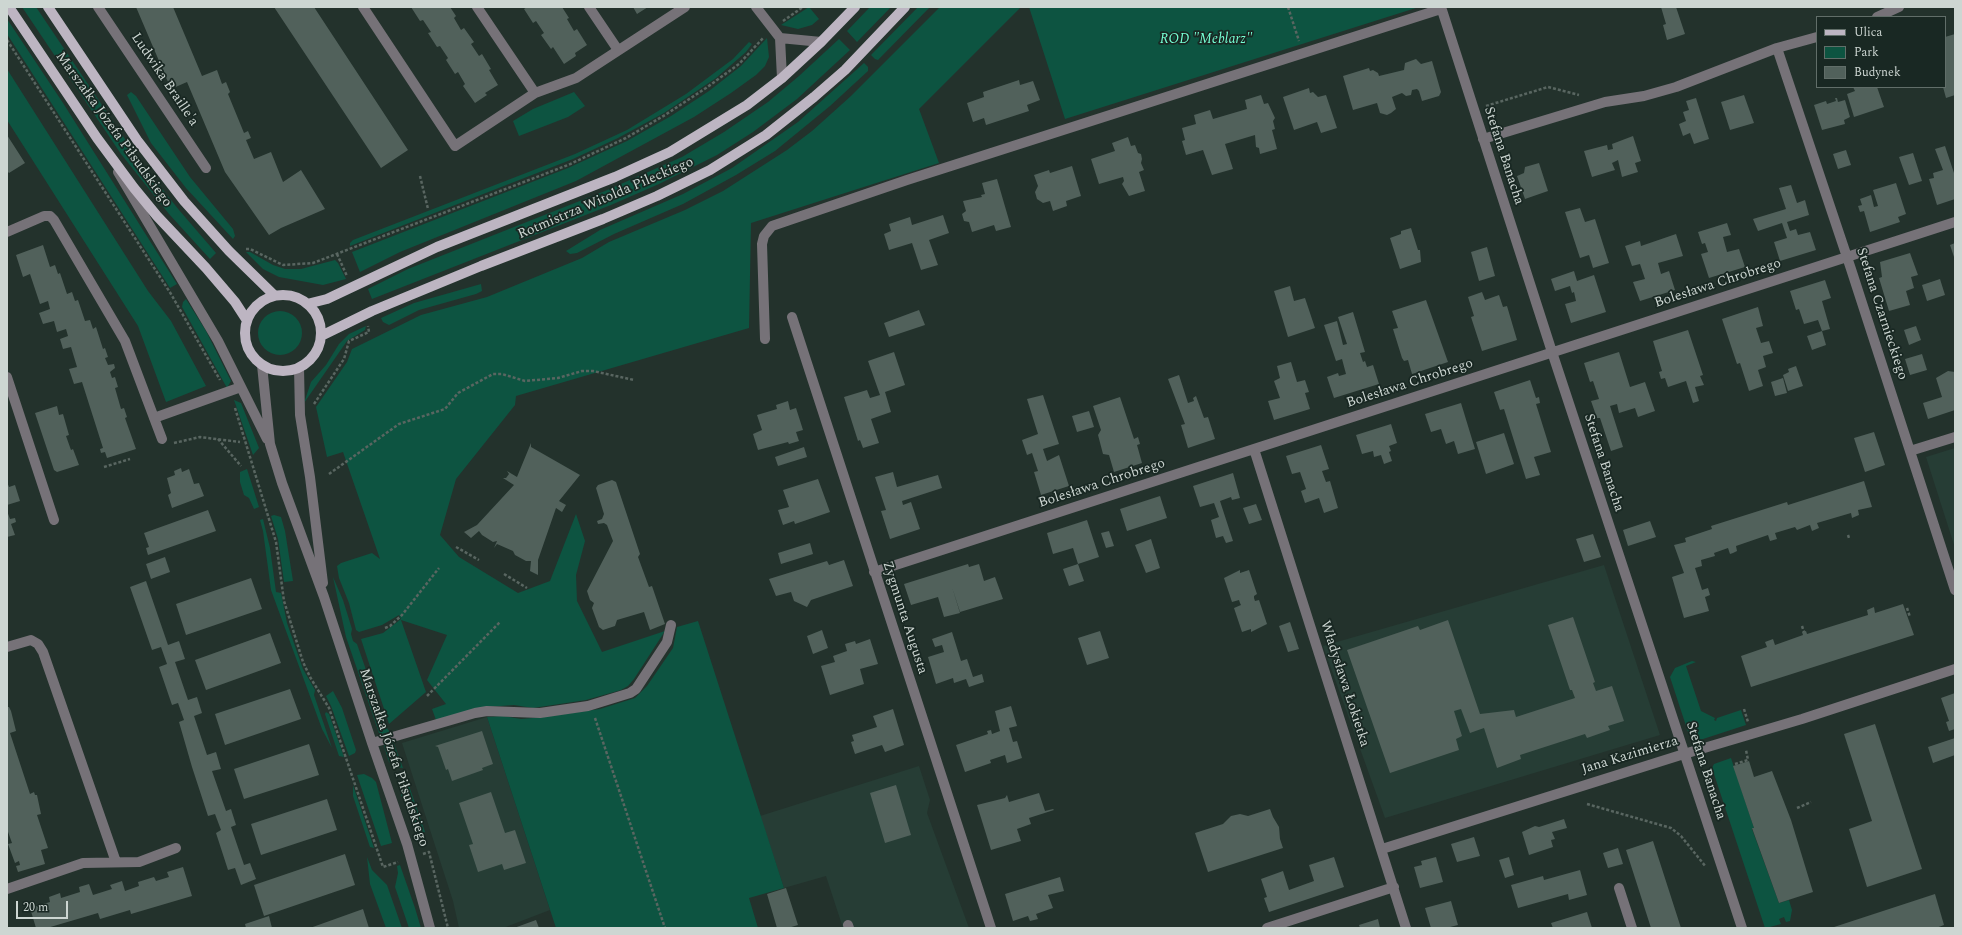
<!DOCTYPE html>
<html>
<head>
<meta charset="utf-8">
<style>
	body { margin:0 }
	#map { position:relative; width:1962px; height:935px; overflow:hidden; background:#23322c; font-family:Spectral,serif }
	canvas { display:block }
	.frame { position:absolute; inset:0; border:8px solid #cdd6d2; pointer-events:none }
	.legend { position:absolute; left:1816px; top:16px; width:130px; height:72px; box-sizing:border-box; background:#192823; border:1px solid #616e69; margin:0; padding:5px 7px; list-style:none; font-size:12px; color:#cdd6d2 }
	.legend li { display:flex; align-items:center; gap:8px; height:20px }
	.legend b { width:20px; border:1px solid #616e69 }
	.scale { position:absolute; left:16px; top:901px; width:52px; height:18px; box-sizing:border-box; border:2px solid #cdd6d2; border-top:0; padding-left:5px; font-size:12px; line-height:14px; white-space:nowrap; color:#cdd6d2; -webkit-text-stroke:3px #192823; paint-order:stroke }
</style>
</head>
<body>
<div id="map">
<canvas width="1962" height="935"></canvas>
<div class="frame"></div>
<ul class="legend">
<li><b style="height:5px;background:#bdb5c2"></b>Ulica</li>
<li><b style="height:11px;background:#0d5441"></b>Park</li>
<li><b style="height:11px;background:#51615b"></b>Budynek</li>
</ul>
<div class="scale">20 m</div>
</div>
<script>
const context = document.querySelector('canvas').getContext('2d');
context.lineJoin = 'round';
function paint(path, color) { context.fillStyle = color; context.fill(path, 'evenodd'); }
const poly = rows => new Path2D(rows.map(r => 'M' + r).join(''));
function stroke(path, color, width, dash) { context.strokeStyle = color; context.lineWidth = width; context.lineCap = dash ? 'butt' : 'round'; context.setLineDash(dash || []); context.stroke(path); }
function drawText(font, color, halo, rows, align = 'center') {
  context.font = font + ' Spectral,serif'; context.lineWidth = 3.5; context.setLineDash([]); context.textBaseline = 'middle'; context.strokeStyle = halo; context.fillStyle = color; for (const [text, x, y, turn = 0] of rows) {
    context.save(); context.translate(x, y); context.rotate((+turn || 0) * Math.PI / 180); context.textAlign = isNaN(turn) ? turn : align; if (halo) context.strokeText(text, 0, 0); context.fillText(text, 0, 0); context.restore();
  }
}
paint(poly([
	[1955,448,1955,548,1926,457],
	[1604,565,1660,735,1385,818,1323,646],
	[487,717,550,910,503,928,459,928,453,901,402,743],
	[919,766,930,800,927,813,969,928,843,928,826,876,784,888,760,816]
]), '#263d35');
paint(poly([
	[22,7,36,7,139,160,179,210,216,253,210,259,169,214,121,154],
	[809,7,819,19,812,25,798,29,781,25],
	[870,7,891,7,857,42,847,31],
	[918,7,930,7,878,60,875,59,871,55],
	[940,7,1021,7,919,109,939,163,751,223,749,328,516,396,515,405,456,479,440,535,459,557,518,593,550,581,576,514,585,541,576,575,577,601,602,652,665,631,634,679,628,686,621,690,586,700,533,708,514,705,487,707,436,720,432,709,446,704,427,680,447,635,401,620,426,692,389,724,361,639,383,633,401,619,399,615,382,625,359,632,356,630,349,603,339,578,337,566,341,563,372,553,380,559,343,452,327,457,316,407,347,362,352,349,421,315,487,297,582,258,609,242,685,210,723,191,787,150,812,131,851,96],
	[1029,7,1419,7,1065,119],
	[7,19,63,103,177,284,170,288,7,34],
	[767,38,769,57,765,66,756,75,731,93,694,117,576,181,400,252,360,272,352,252,568,168,627,141,671,116,709,91,741,66],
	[839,39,850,50,797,99,753,132,717,155,659,184,611,205,372,299,368,289,408,269,605,191,682,157,724,132,768,102,799,76],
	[749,42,752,44,746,52,716,78,664,113,618,138,573,159,350,246,350,243,353,240,575,154,627,130,686,94,733,59],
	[864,63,868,67,868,71,830,106,775,151,736,175,683,204,614,234,577,253,570,254,566,251,600,230,683,194,732,168,798,122],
	[7,69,148,291,171,321,206,386,166,402,138,326,7,120],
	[131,92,136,96,190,177,233,229,235,236,233,239,186,188,151,143,127,95],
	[574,92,585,106,568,117,519,136,513,121,533,109],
	[246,252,250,252,273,265,285,269,301,269,335,260,338,263,346,279,323,285,279,277,263,269],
	[481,284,482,291,476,294,419,310,389,325,383,322,381,318,414,303],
	[186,299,206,331,231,381,227,388,182,307,183,302],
	'258 333a22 22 0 1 1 44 0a22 22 0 1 1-44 0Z',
	[366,326,365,330,347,341,304,403,311,382,326,365,339,344,349,334],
	[234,400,241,403,259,448,253,455],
	[247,469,259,507,254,509,249,498,244,495,240,482,240,472],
	[274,515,281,517,285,531,293,581,284,582,278,539,271,516],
	[263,519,270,548,276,592,281,593,287,623,303,669,315,690,314,695,332,748,322,729,271,590,263,531,260,520],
	[333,577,343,600,352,629,351,634,353,641,357,644,386,727,390,732,383,734,379,733,346,637],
	[698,621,784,888,749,898,758,928,556,928,487,717,503,716,521,719,544,717,600,709,635,698,647,686,673,648,677,627],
	[1692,661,1696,662,1686,666,1701,711,1715,718,1714,720,1716,721,1717,718,1741,710,1746,725,1700,740,1689,735,1670,677,1675,668],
	[333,691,342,708,356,750,355,753,349,756,331,706,326,696],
	[326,712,329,714,344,757,339,756,325,714],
	[393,741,403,768,396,767,389,762,384,746,386,743],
	[1731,758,1754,828,1752,829,1779,903,1789,900,1792,910,1790,921,1786,922,1784,917,1779,919,1781,924,1766,928,1765,928,1712,768,1714,764],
	[364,774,372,778,376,782,392,843,381,846,357,775],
	[408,783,425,832,418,836,401,795,404,788],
	[353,785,374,848,370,847,353,796],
	[367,857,372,870,387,885,402,928,386,928,370,884],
	[400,865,415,908,421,928,409,928,395,887,398,873,397,866]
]), '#0d5441');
paint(poly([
	[136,7,173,7,202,76,217,70,222,84,226,82,230,92,228,94,244,133,248,131,251,138,246,140,254,159,271,152,283,182,301,170,325,209,281,228,269,235,225,172,187,82,171,89],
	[274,7,314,7,408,150,381,168],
	[411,7,450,7,456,16,454,18,461,30,464,28,474,42,471,44,479,56,482,54,491,69,489,70,498,85,485,93,487,95,475,103,463,86,465,84,458,72,455,74,446,60,448,58,440,46,437,47,428,33,431,32,423,20,420,21],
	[527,7,562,7,569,18,567,19,574,31,577,29,587,45,575,53,576,56,564,64,553,47,551,49,541,35,544,33,536,21,533,23,524,9],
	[633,7,648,7,637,14],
	[1661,7,1676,7,1685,34,1667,40,1663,25,1666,24],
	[1955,34,1955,95,1946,98,1943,87,1945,87,1945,37],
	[1416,59,1421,64,1432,61,1441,92,1439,96,1422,101,1419,91,1417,89,1412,90,1411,95,1406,96,1402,93,1392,97,1396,109,1391,113,1387,115,1380,113,1377,103,1353,110,1343,76,1369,68,1370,71,1373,70,1378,73,1379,76,1404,70,1405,63],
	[1019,80,1020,85,1033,81,1040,100,1027,105,1029,111,986,125,984,118,973,122,967,103,984,97,983,92],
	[1853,87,1877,87,1884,107,1854,117,1847,94,1855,91],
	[1309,88,1310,93,1313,92,1318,97,1326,95,1337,128,1321,133,1317,122,1294,130,1283,97],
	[1261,95,1264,104,1268,103,1275,118,1273,121,1275,129,1272,130,1277,149,1260,154,1259,148,1256,147,1255,135,1225,144,1233,169,1212,175,1203,150,1186,155,1182,141,1185,140,1182,128,1196,124,1194,115,1210,110,1213,119,1247,109,1245,100],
	[1744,95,1754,123,1730,130,1721,102],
	[1696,98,1709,139,1694,144,1690,133,1683,136,1679,124,1686,121,1683,112,1689,110,1686,101],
	[1835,98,1837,98,1838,102,1845,100,1850,117,1844,120,1845,124,1822,130,1814,105,1826,101,1827,104,1836,101],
	[7,135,25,163,9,173,7,171],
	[1633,136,1641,161,1635,163,1638,172,1622,177,1618,160,1612,163,1615,170,1592,177,1584,151,1607,145,1608,150,1613,149,1612,144],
	[1128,137,1131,146,1135,145,1138,153,1141,154,1142,159,1141,163,1144,170,1139,172,1145,191,1129,196,1122,184,1124,181,1123,177,1099,184,1091,159,1115,151,1112,143],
	[1945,146,1955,176,1955,199,1937,205,1929,179,1934,178,1933,173,1943,170,1935,149],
	[1846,150,1851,165,1838,169,1833,154],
	[1913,153,1922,181,1909,185,1899,157],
	[1539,163,1548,191,1525,199,1517,176,1524,173,1525,167],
	[1072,166,1081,196,1066,201,1067,206,1053,211,1050,201,1043,203,1037,199,1035,192,1038,186,1034,175,1049,170,1050,173],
	[997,179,1011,227,996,231,994,225,972,232,969,222,964,221,962,214,966,211,963,201,982,197,981,195,985,194,982,183],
	[1896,183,1906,214,1898,217,1900,222,1870,232,1864,211,1860,212,1858,206,1862,205,1860,199,1871,195,1874,207,1878,206,1873,190],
	[1791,185,1797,203,1805,200,1809,215,1787,222,1790,231,1796,229,1798,235,1810,232,1816,250,1780,261,1774,242,1787,238,1782,223,1758,231,1753,219,1786,209,1779,188],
	[1580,208,1585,222,1595,219,1609,263,1593,268,1589,255,1580,258,1565,212],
	[943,215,949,233,929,240,938,265,921,270,912,243,889,250,884,234,891,231,889,224,910,217,912,225],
	[1727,223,1731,235,1723,237,1727,252,1739,249,1745,267,1709,278,1701,254,1708,252,1705,243,1702,244,1698,232],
	[1411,228,1418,250,1420,250,1421,262,1400,269,1390,238,1401,234,1401,231],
	[1676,234,1683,256,1658,263,1661,274,1669,271,1675,290,1640,301,1633,282,1645,279,1640,264,1632,266,1625,246,1640,241,1641,246],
	[1955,243,1955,260,1950,245],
	[43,245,50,267,55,265,58,274,60,273,67,294,72,292,75,301,78,300,85,321,90,320,93,329,96,327,103,349,105,348,108,357,105,358,108,365,114,364,115,368,110,372,112,378,115,377,118,387,115,388,121,409,124,408,127,417,125,418,136,449,107,458,105,452,101,453,100,449,103,448,82,382,74,384,69,369,77,367,71,347,63,349,60,339,68,336,66,329,57,332,54,321,43,324,39,313,50,309,48,301,40,304,30,274,23,277,16,255],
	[1487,247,1495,276,1479,281,1471,252],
	[1910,253,1918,275,1911,277,1914,288,1906,291,1910,305,1889,311,1879,278,1882,277,1880,262],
	[1574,271,1577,281,1594,275,1606,312,1571,323,1565,304,1576,301,1574,292,1572,293,1570,286,1555,291,1551,279],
	[1940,279,1945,295,1927,301,1922,285],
	[1825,280,1831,298,1822,301,1830,329,1822,331,1818,320,1804,324,1799,309,1796,310,1790,291],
	[1290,286,1294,301,1305,298,1315,328,1288,337,1274,291],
	[1482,292,1485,300,1499,295,1503,307,1507,306,1517,340,1482,351,1471,317,1474,316,1468,297],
	[1426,300,1448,362,1412,374,1408,360,1404,361,1402,358,1393,329,1398,328,1392,311],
	[1758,307,1763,326,1756,328,1761,343,1769,341,1773,353,1763,356,1766,367,1758,370,1763,386,1749,391,1740,363,1737,364,1722,319],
	[919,310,925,325,889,337,884,323],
	[1353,312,1365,352,1360,353,1363,362,1365,361,1367,367,1373,365,1379,384,1334,398,1327,377,1338,373,1339,376,1346,374,1342,359,1336,361,1324,325,1337,321,1343,345,1347,344,1338,317],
	[1916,326,1921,340,1909,345,1904,330],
	[1688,330,1703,375,1700,376,1704,385,1695,387,1699,401,1693,403,1686,381,1668,387,1665,378,1661,379,1659,372,1662,371,1653,341],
	[1822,331,1826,345,1812,350,1807,336],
	[894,352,905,385,885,392,891,412,871,419,879,443,863,448,860,440,858,441,844,397,867,390,870,398,880,395,868,361],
	[1619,352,1630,387,1645,382,1655,411,1638,417,1635,408,1619,413,1617,404,1610,406,1623,447,1611,451,1600,418,1597,418,1591,401,1599,399,1593,381,1590,382,1584,363],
	[1922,354,1927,370,1910,375,1905,359],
	[1291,362,1297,382,1305,380,1309,392,1305,393,1310,409,1274,420,1268,401,1280,398,1274,381,1280,378,1277,366],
	[1796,366,1803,386,1788,391,1783,375,1789,372,1788,369],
	[1948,371,1955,372,1955,410,1928,419,1923,403,1942,397,1936,378],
	[1179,375,1188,403,1194,401,1193,398,1196,396,1204,418,1208,417,1215,439,1188,448,1181,425,1185,424,1168,379],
	[1783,378,1787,393,1775,396,1771,382],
	[1530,380,1536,398,1539,397,1540,403,1536,404,1551,452,1534,457,1540,475,1526,479,1504,409,1500,410,1494,392],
	[1043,395,1059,444,1043,449,1047,461,1059,455,1069,486,1041,495,1034,472,1038,471,1032,453,1027,455,1022,440,1038,434,1027,399],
	[1120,397,1134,439,1138,437,1140,444,1137,445,1142,463,1114,472,1109,455,1103,454,1098,435,1101,430,1093,406],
	[788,401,790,410,796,408,803,430,796,432,799,441,789,444,788,442,758,450,753,434,762,430,757,415,777,409,776,405],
	[1461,403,1475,449,1458,454,1454,441,1446,444,1441,429,1431,432,1425,414],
	[57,406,59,415,63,414,69,435,66,436,71,450,73,449,79,465,57,472,54,470,35,413],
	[1089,411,1094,427,1077,432,1072,416],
	[1391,424,1397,443,1389,446,1391,451,1389,452,1392,461,1384,464,1381,455,1374,457,1373,451,1362,454,1356,435],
	[1874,432,1885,465,1865,472,1854,438],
	[1504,433,1514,464,1486,474,1476,442],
	[531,443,531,447,580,475,559,501,566,505,562,512,556,508,538,560,538,575,530,571,531,561,526,561,515,555,513,551,497,544,494,548,497,541,493,542,482,535,479,531,471,538,464,532,477,525,514,485,503,478,506,478,509,474,507,471,517,477],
	[1321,445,1329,469,1322,471,1326,482,1330,481,1338,508,1324,513,1319,498,1305,503,1301,491,1306,489,1300,472,1292,474,1286,456],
	[804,447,807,457,778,466,775,457],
	[181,468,182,472,189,469,194,484,199,483,204,496,172,508,168,495,171,493,167,478,175,475,174,471],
	[893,472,897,487,938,475,942,488,902,501,903,505,911,502,920,529,890,539,881,511,886,510,875,477],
	[1233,473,1240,498,1232,500,1231,497,1220,501,1233,541,1226,543,1223,536,1216,538,1211,520,1219,517,1214,503,1200,507,1193,486],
	[818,479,830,512,795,524,794,521,783,525,778,510,789,507,783,490],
	[612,480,616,482,640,554,638,557,649,587,652,586,665,624,650,630,644,612,617,620,615,626,603,630,599,627,592,608,594,603,590,600,587,591,613,541,607,525,604,523,598,524,597,521,602,519,604,514,596,488,598,485],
	[1864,481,1872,507,1858,510,1859,515,1852,518,1851,513,1817,523,1819,528,1812,531,1810,525,1797,530,1795,527,1775,533,1777,539,1770,541,1768,535,1736,546,1737,551,1733,553,1730,554,1728,548,1714,553,1715,556,1701,560,1702,566,1695,568,1702,590,1708,588,1710,595,1705,597,1709,611,1684,618,1672,577,1684,573,1674,545,1686,542,1685,538,1712,529,1711,526,1787,502,1788,505],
	[7,482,9,487,15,485,20,501,7,505],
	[1160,496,1167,518,1127,531,1120,509],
	[1256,504,1262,520,1249,524,1243,508],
	[208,510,216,531,148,555,146,548,149,547,144,533],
	[7,511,10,519,15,518,16,522,11,524,15,535,7,537],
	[1087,520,1099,557,1078,564,1084,581,1069,586,1063,569,1078,564,1073,548,1053,554,1047,533],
	[1650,521,1656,537,1628,546,1623,530],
	[1109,531,1114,546,1106,548,1101,533],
	[1593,534,1601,557,1584,562,1576,539],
	[1151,539,1160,568,1146,573,1135,545],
	[810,543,813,554,781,564,778,553],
	[165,557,170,572,151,579,146,564],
	[844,560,853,586,811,600,807,607,794,601,791,592,776,596,769,579,827,561,829,565],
	[968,564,969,567,979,564,984,581,995,577,1003,599,960,612,952,587,960,613,944,617,938,597,911,605,904,584],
	[1240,570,1240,573,1249,570,1257,594,1254,596,1254,598,1255,601,1259,600,1267,624,1251,632,1251,629,1242,632,1234,608,1241,605,1240,603,1239,600,1232,602,1224,578],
	[251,578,262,609,186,635,176,604],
	[146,581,168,645,179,641,185,659,175,662,188,700,197,697,202,713,194,716,207,755,216,752,221,769,212,771,226,811,231,809,236,825,231,827,244,865,250,863,256,879,241,885,235,868,228,870,216,833,221,830,215,814,208,816,192,767,179,722,184,720,178,703,172,705,159,667,167,664,161,647,152,650,130,587],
	[1903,604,1914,635,1751,687,1741,656,1767,647,1765,642,1773,639,1775,645,1803,635,1802,632,1806,631,1807,634,1868,615,1867,610,1874,607,1875,613],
	[1573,617,1595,682,1593,683,1596,691,1612,686,1624,721,1608,726,1610,730,1587,738,1585,734,1520,755,1521,759,1497,768,1484,728,1470,733,1461,709,1454,711,1462,736,1456,739,1459,750,1390,773,1347,650,1418,626,1420,630,1448,620,1480,714,1514,710,1516,717,1575,698,1572,690,1570,690,1548,625],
	[1290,622,1299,649,1288,652,1279,626],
	[822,630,828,648,813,654,807,636],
	[1100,631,1109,658,1087,665,1078,638],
	[952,632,961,661,967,659,973,677,982,674,984,682,969,687,966,679,954,683,953,678,936,684,928,657,944,652,942,645,935,647,932,639],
	[270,633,281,663,206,690,195,660],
	[870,639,878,664,860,669,864,684,830,695,821,666,835,662,833,656,847,651,845,644,855,641,856,644],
	[290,689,301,719,225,745,215,714],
	[1955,693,1955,729,1949,731,1946,722,1949,721,1941,698],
	[1011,706,1017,726,1009,728,1013,742,1017,741,1022,758,1007,763,1005,755,990,760,991,763,965,772,956,745,988,734,987,731,991,730,992,734,1000,731,995,711],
	[7,707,9,707,11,711,16,731,10,733,30,794,34,792,35,795,37,795,41,814,37,815,48,848,41,850,45,864,18,872,16,866,20,865,19,861,15,863,8,844,12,843,7,829],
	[893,709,904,745,885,752,882,745,855,754,851,742,854,741,852,735,877,727,873,716],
	[1875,724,1922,869,1867,887,1849,829,1872,821,1844,734],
	[482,731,493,764,482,768,483,770,452,781,448,769,446,770,438,747,435,746],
	[1955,738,1955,755,1933,763,1928,747],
	[309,744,319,775,244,799,234,769],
	[1749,761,1754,777,1772,771,1791,820,1813,892,1779,903,1752,828,1754,828,1733,766],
	[896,785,911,835,885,843,870,793],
	[491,792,505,833,515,830,526,863,504,870,502,864,478,872,469,845,473,844,459,803],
	[1039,793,1045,811,1053,809,1054,810,1029,818,1031,824,1017,829,1021,841,991,850,977,805,1005,798,1007,795,1009,802],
	[327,799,337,830,261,855,251,824],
	[1270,809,1273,817,1279,827,1280,839,1283,848,1208,872,1195,833,1223,824,1231,816,1240,814,1248,816],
	[1564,819,1567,828,1552,832,1555,839,1551,840,1553,847,1529,855,1522,832,1535,826,1539,827],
	[1474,837,1480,856,1457,862,1451,844],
	[1653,841,1681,928,1651,928,1626,850],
	[1618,848,1623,864,1608,868,1603,853],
	[345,854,355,885,264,916,254,885],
	[1334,857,1344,887,1269,912,1264,898,1267,897,1261,879,1283,871,1289,890,1314,881,1309,865],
	[1436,857,1443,882,1420,888,1414,867,1422,865,1421,861],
	[1509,857,1514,875,1505,878,1499,860],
	[183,867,192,896,131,914,130,910,100,919,98,913,47,928,36,928,30,908,50,902,49,897,60,893,61,898,80,892,79,887,89,884,93,895,112,889,110,885,122,881,125,891,139,886,138,882,154,877,156,881,169,877,167,872],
	[1580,870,1587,895,1569,900,1568,894,1518,908,1511,885,1543,876,1544,880],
	[1060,877,1064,891,1048,895,1053,908,1036,914,1038,919,1030,921,1028,916,1013,921,1005,894],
	[786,888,798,925,788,928,777,928,767,894],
	[1935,894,1944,925,1936,928,1831,928],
	[1451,901,1458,925,1446,928,1431,928,1425,908],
	[363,909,369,928,310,928],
	[1587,912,1592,928,1553,928,1551,923],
	[269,916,272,928,246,928,245,924],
	[1378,919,1380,928,1360,928,1359,925],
	[536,920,539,928,514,928]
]), '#51615b');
stroke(poly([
	[1288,7,1299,41],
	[783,21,803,7],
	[7,40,171,294,220,380],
	[1486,106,1548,87,1579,95],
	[420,176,428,209],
	[246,249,250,249,283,265,313,263,568,165,626,138,665,115,706,88,739,64,764,37],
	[337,254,347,276],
	[314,404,344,359,349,341,369,332,368,326],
	[235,408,276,542,284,601,303,662,310,677,329,708,383,867,398,862],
	[218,439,241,466],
	[174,443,200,437,240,442],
	[104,467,130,459],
	[329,474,399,424,445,409,458,393,493,374,502,374,525,381,558,378,582,371,593,371,634,380],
	[1848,535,1849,538],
	[456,547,479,560],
	[504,574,527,588],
	[1907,608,1910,617],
	[1802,626,1804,632],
	[385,628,390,626,402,615,439,568],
	[427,696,500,622],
	[1744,709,1748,722],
	[595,718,665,928],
	[1735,764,1748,760,1746,750],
	[1587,804,1671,828,1681,836,1706,867],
	[1797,808,1811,802],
	[423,854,429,852,448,928]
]), '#596661', 2.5, [3, 2]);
stroke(poly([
	[98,7,206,168],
	[363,7,455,146,535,93,576,78,685,7],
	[477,7,535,93],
	[589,7,618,50],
	[756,7,780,38,782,78],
	[1441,7,1552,352,1742,928],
	[1877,17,1899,7],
	[780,38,821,42],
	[1777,48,1851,269,1955,590],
	[1483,139,1605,102,1644,96,1676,87,1777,48,1817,37],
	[118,172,218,341,267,439],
	[7,232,44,216,50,216,54,220,125,341,162,439],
	[792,317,991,928],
	[765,339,762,244,764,236,772,226,907,180,1441,9],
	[262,365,270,444,282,483,324,597,372,743,407,844,430,928],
	[299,368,300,415,310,477,323,583],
	[7,377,54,520],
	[154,418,241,387],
	[1254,449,1406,928],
	[1910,451,1955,437],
	[874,572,1955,222],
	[7,647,31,640,38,644,43,652,116,862],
	[372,743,475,713,487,711,540,713,588,706,630,693,636,689,667,642,671,625],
	[1382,849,1684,754,1802,719,1955,669],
	[1619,888,1632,928],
	[7,889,83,863,139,862,176,848],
	[848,925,849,928],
	[1267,928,1394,887]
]), '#767278', 10);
stroke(poly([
	[9,7,97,138,134,188,157,216,206,268,235,302,246,319],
	[48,7,137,140,184,201,229,251,274,295],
	'245 333a38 38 0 1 1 76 0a38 38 0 1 1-76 0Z',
	[307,304,327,299,437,247,615,177,670,152,747,105,782,78,821,42,855,7],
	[321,336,372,311,481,266,603,219,657,196,710,170,766,135,814,97,845,70,905,7]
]), '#bdb5c2', 10);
drawText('italic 14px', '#75ffd4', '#192823', [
	["ROD \"Meblarz\"",1206,40]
]);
drawText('14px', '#cdd6d2', '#192823', [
	["Ludwika Braille'a",164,80,56],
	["Marszałka Józefa Piłsudskiego",113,130,54],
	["Stefana Banacha",1503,156,72],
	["Rotmistrza Witolda Pileckiego",606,199,-23],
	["Bolesława Chrobrego",1718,284,-18],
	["Stefana Czarnieckiego",1881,314,72],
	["Bolesława Chrobrego",1410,384,-18],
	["Stefana Banacha",1603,463,72],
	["Bolesława Chrobrego",1102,484,-18],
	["Zygmunta Augusta",904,618,72],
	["Władysława Łokietka",1344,684,72],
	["Jana Kazimierza",1630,756,-17],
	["Marszałka Józefa Piłsudskiego",393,758,71],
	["Stefana Banacha",1705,771,72]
]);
</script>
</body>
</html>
